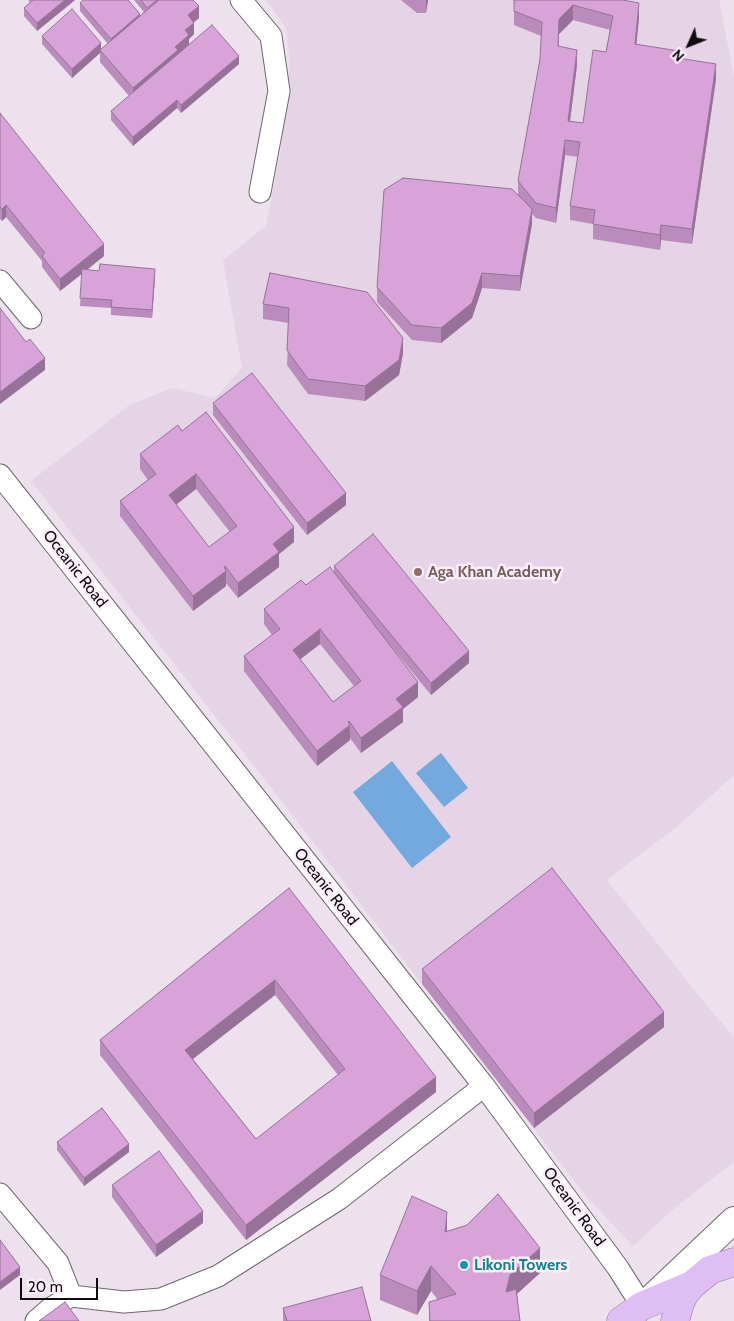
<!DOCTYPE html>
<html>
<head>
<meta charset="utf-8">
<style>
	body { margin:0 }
	#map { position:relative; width:734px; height:1321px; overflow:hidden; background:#ece1ec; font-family:Cabin,sans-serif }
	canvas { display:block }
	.north { position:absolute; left:664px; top:20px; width:50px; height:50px; -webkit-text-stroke:4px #faeffa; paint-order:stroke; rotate:226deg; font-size:14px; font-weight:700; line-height:20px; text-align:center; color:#0f0c0f }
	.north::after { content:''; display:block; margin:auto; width:18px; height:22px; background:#0f0c0f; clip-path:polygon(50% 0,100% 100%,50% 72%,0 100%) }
	.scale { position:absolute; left:20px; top:1278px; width:78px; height:22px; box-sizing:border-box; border:2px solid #0f0c0f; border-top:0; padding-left:6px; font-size:15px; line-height:18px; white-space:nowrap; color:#0f0c0f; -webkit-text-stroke:4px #faeffa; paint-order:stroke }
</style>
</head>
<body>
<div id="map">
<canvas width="734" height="1321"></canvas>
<div class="north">N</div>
<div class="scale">20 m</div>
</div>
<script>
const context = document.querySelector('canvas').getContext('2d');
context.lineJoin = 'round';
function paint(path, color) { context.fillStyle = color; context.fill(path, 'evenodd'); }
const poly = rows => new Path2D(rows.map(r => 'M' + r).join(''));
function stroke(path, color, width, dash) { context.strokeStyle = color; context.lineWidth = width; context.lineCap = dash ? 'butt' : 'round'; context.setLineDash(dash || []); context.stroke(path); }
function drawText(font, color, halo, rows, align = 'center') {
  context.font = font + ' Cabin,sans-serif'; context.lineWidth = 5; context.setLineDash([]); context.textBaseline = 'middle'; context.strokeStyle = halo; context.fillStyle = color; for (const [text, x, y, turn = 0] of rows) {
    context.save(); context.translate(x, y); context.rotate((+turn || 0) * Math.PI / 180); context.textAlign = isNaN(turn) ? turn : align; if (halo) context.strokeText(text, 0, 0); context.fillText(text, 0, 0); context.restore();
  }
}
paint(poly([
	[266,0,719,0,734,77,734,775,680,824,607,880,707,1006,734,1037,734,1162,676,1207,633,1246,586,1196,422,984,294,817,31,481,128,406,172,388,215,398,242,368,223,260,266,226,281,150,290,62,286,28]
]), '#e5d4e5');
paint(poly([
	[441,753,468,788,444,807,416,773],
	[392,761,451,837,412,868,353,792]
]), '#73a9dc');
const minor = poly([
	[241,0,271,36,279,91,260,192],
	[0,281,31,318],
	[0,475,484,1086,618,1268,642,1306],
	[0,1194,58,1263,71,1296],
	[36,1321,51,1308,71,1296,124,1302,161,1299,218,1276,339,1199,484,1086]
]);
const tertiary = poly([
	[645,1304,734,1220]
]);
const trunk = poly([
	[621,1321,642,1306,692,1285],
	[675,1321,680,1303,685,1293,692,1285,710,1270,734,1262]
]);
stroke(minor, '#716771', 23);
stroke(tertiary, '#716771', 28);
stroke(trunk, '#9176a1', 29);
stroke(minor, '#fff', 21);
stroke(tertiary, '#fff', 26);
stroke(trunk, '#dfbff3', 28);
paint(poly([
	[28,0,75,0,37,31,24,16,24,8,30,2],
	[134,0,193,0,199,18,194,22,194,34,189,39,189,44,239,64,181,113,177,108,133,146,111,120,111,111,129,96,100,62,100,53,72,78,42,44,42,36,101,49,108,44,80,11,80,3,140,16,144,12],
	[401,0,428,0,426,13,417,13],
	[511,0,623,0,639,18,636,44,679,58,716,79,692,244,661,240,660,250,593,239,593,224,570,220,570,206,578,157,565,155,556,223,536,218,532,214,532,224,520,291,482,288,472,318,441,343,412,340,377,302,377,287,518,194,518,181,540,59,541,36,514,25,514,0],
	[573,20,610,30,606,52,583,123,570,121,577,65,559,46,559,34],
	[0,113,104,256,87,270,155,277,152,318,111,315,111,308,80,306,82,274,60,291,42,267,42,261,6,217,2,221,0,219],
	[270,273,403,353,399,375,365,401,308,394,287,365,289,323,263,319,263,304],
	[213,403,346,505,307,535,213,415],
	[182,431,294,542,279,554,279,567,238,598,226,583,226,586,193,611,120,516,120,501,148,480,140,469,140,454],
	[196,489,230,532,209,547,176,505],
	[334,566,469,663,431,695,385,639,418,697,403,709,403,722,361,753,350,738,350,740,317,766,244,671,244,656,272,635,264,624,264,609,306,585,334,572],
	[320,644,354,686,333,702,300,659],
	[289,888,436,1092,246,1240,100,1055,100,1040],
	[275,995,338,1075,256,1139,193,1059],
	[422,969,664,1027,534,1128,422,984],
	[57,1142,129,1152,84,1186,57,1150],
	[112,1185,203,1223,156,1257,112,1197],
	[447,1231,540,1273,517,1294,520,1321,429,1321,429,1302,438,1300,431,1291,417,1315,380,1300,380,1275],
	[283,1308,371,1321,283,1321]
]), '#ba8cbb');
paint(poly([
	[65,0,75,0,37,31,37,23],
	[426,0,428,0,426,13],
	[639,3,639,18,635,59,635,44],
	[573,5,573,20,559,34,558,61,559,19],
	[199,6,199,18,188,27,188,15],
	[140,14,140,22,111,47,111,39],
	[194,23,194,34,189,39,189,47,133,100,133,88,175,47,185,30],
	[101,43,101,52,100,50,100,53,72,78,72,69],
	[577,50,577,65,568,136,568,121],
	[239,56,239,64,181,113,181,105],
	[716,64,716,79,692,244,692,229],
	[177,100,177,108,133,146,133,137],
	[565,140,565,155,556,223,556,208],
	[6,205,6,217,2,221,2,209],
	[532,209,532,224,520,291,520,276],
	[661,225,661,240,660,250,660,235],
	[104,244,104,256,60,291,60,279],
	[155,269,155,277,152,318,152,310],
	[482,273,482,288,472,318,441,343,441,328],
	[403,338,403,353,399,375,365,401,365,386],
	[45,358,45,370,0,404,0,392],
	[196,474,196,489,169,510,169,495],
	[346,493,346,505,307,535,307,523],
	[294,527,294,542,279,554,279,567,238,598,238,583,273,544],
	[225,566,225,572,226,571,226,586,193,611,193,596],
	[320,629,320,644,293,665,293,650],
	[469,651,469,663,431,695,431,683],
	[418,682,418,697,403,709,403,722,361,753,361,738,396,699],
	[349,721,349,727,350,725,350,740,317,766,317,751],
	[275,980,275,995,185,1065,185,1050],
	[664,1012,664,1027,534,1128,534,1113],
	[436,1077,436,1092,246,1240,246,1225],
	[129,1144,129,1152,84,1186,84,1178],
	[203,1211,203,1223,156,1257,156,1245],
	[447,1212,447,1237,445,1232],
	[540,1248,540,1273,510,1300,506,1292,510,1275],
	[431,1266,431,1291,417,1315,417,1291],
	[20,1267,20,1275,0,1290,0,1282]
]), '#977298');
const building = poly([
	[33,0,65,0,37,23,24,8,33,0],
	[83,0,128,0,140,14,111,39,80,3,83,0],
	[141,0,157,0,147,8,141,0],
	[159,0,193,0,199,6,188,15,194,23,185,30,189,35,175,47,178,50,133,88,100,50,159,0],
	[514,0,623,0,639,3,635,44,679,51,678,58,716,64,692,229,661,225,660,235,593,224,595,210,570,206,580,142,565,140,556,208,536,203,518,181,540,59,542,22,514,11,514,0],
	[573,5,613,16,606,52,593,50,583,123,568,121,577,50,558,46,559,19,573,5],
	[72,9,101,43,72,69,42,36,72,9],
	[212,25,239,56,181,105,177,100,133,137,111,111,212,25],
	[0,113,104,244,60,279,42,256,45,253,6,205,2,209,0,207,0,113],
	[403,178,512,189,532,209,520,276,482,273,472,303,441,328,412,325,377,287,384,190,403,178],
	[100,264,155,269,152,310,111,307,112,300,80,298,82,269,99,271,100,264],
	[270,273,367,292,403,338,399,360,365,386,308,379,287,350,289,308,263,304,270,273],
	[0,308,26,342,30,339,45,358,0,392,0,308],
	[252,373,346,493,307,523,213,403,252,373],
	[206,412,294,527,273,544,279,552,238,583,225,566,224,567,226,571,193,596,120,501,156,474,140,454,178,425,182,431,206,412],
	[196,474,237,526,209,547,169,495,196,474],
	[373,534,469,651,431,683,334,566,373,534],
	[330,567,418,682,396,699,403,707,361,738,349,721,348,722,350,725,317,751,244,656,280,629,264,609,301,580,306,585,330,567],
	[320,629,361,681,333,702,293,650,320,629],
	[552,868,664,1012,534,1113,422,969,552,868],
	[289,888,436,1077,246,1225,100,1040,289,888],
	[275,980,345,1069,256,1139,185,1050,275,980],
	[102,1108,129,1144,84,1178,57,1142,102,1108],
	[159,1151,203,1211,156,1245,112,1185,159,1151],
	[498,1194,540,1248,510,1275,506,1292,516,1289,520,1321,430,1321,429,1302,456,1294,431,1266,417,1291,380,1275,412,1196,447,1212,445,1232,467,1225,498,1194],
	[0,1240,20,1267,0,1282,0,1240],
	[362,1287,371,1321,287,1321,283,1308,362,1287],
	[65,1302,79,1321,39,1321,65,1302]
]);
paint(building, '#d8a3d9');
stroke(building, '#977298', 1);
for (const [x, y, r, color] of [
	[418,572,5,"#8d6e63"],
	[464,1265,5,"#0f9aa8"]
]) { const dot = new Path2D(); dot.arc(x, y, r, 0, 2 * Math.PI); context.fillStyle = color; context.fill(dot); stroke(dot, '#faeffa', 2); }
drawText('16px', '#0f0c0f', '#faeffa', [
	["Oceanic Road",75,569,52],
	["Oceanic Road",326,887,52],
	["Oceanic Road",574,1207,54]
]);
drawText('bold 16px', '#785e54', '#faeffa', [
	["Aga Khan Academy",428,572]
], 'left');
drawText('bold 16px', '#0d838f', '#faeffa', [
	["Likoni Towers",474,1265]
], 'left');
</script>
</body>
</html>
